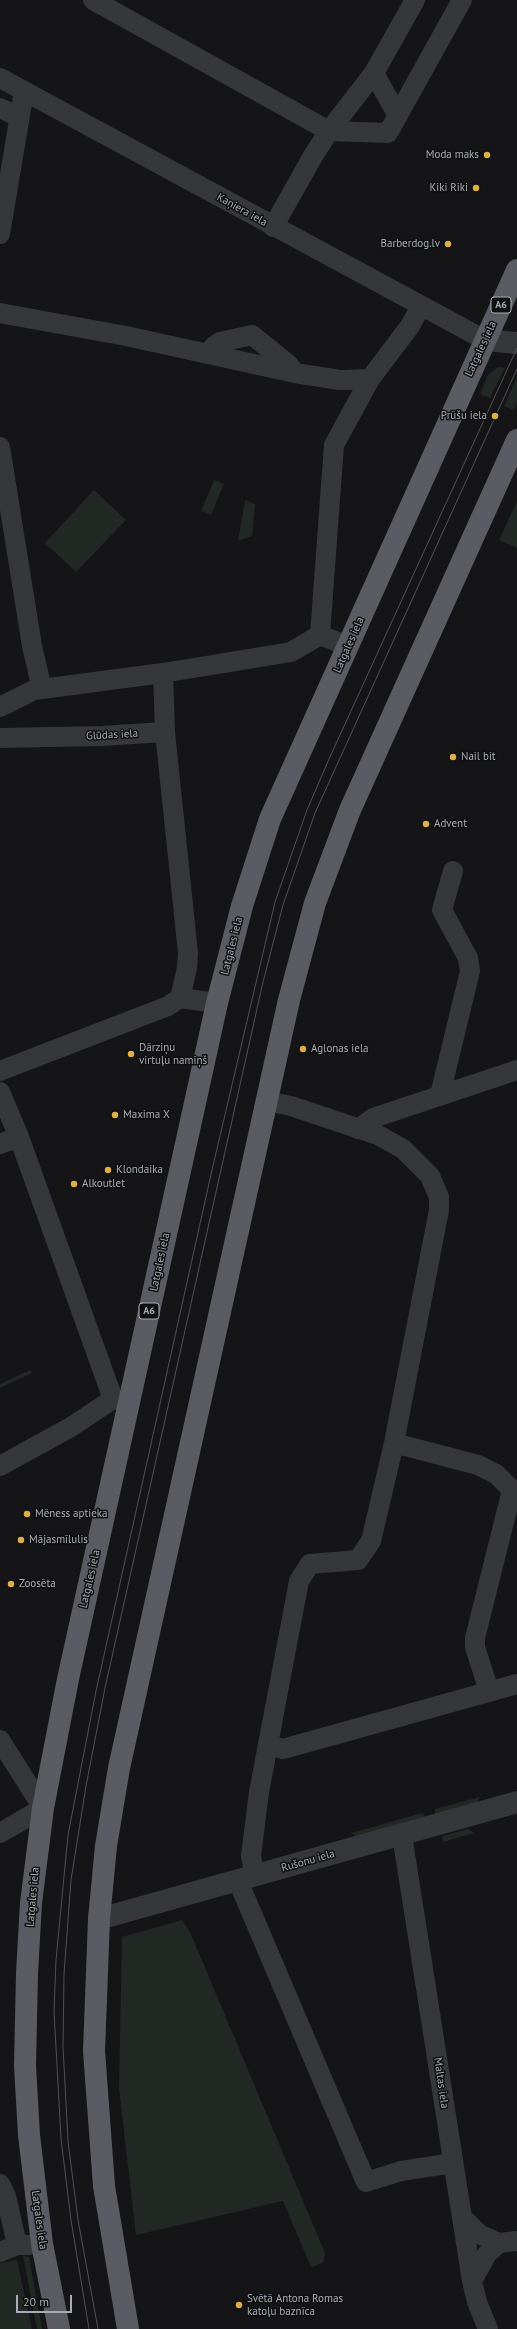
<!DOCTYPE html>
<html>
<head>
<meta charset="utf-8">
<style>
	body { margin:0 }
	#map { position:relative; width:517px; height:2329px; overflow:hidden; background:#151517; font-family:"PT Sans",sans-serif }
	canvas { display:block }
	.scale { position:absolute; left:16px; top:2295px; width:56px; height:18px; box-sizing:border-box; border:2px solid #a8acb5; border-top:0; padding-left:5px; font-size:12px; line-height:14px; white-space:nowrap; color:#a8acb5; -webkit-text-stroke:3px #101011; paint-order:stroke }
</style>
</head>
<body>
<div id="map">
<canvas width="517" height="2329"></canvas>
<div class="scale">20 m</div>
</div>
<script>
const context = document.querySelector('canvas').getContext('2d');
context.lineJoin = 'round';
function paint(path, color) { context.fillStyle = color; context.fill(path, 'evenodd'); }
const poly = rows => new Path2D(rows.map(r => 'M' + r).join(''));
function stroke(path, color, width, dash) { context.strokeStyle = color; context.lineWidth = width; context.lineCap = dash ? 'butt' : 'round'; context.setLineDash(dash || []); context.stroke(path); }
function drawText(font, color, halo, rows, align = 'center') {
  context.font = font + ' "PT Sans",sans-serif'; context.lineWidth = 3; context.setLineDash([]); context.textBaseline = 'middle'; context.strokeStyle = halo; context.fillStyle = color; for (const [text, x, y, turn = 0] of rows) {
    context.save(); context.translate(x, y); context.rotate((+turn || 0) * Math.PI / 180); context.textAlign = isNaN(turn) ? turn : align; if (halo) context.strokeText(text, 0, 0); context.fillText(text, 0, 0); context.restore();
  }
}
paint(poly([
	[498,367,505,368,490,398,480,394,488,375],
	[517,377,517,403,514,410,504,406],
	[214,480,224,484,211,515,201,511],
	[94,490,126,520,76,572,45,543],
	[245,500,255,504,252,536,238,541],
	[517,501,517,548,499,540],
	[30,1370,32,1373,0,1388,0,1384],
	[480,1797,476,1804,435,1816,435,1809],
	[422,1813,426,1818,357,1837,351,1833],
	[468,1829,474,1833,443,1842,442,1836],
	[182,1920,190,1932,325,2253,323,2263,311,2267,283,2201,136,2235,119,2088,122,1937],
	[23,2256,29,2257,42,2329,37,2329],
	[17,2260,32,2329,0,2329,0,2263]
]), '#222823');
stroke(poly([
	[93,0,329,131,374,73,415,0],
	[374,73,398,116],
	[0,78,485,340],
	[0,108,19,117],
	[273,227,313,156,329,131,388,133,462,0],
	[0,234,24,91],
	[0,313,126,336,295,373,340,380,370,379],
	[210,354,214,346,220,342,252,335,288,364,295,373],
	[0,447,32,646,42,689],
	[320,635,334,445,370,379,410,326,421,306],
	[0,707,34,690,163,673],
	[165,732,188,953,187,968,180,998],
	[0,738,102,736,165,732,163,673,291,652,320,635,348,646],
	[0,1071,168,1006,180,998,217,1003],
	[0,1092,19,1137,113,1399],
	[440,1095,470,971,468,958,442,910,453,871],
	[358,1129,373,1118,517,1070],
	[0,1144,19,1137],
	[394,1443,478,1465,496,1474,512,1490,517,1491],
	[0,1466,71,1427,113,1399,126,1401],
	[489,1691,475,1647,475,1638,512,1490],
	[0,1740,43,1808,0,1833],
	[268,1744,283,1749,517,1684],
	[402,1835,472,2281,477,2302,488,2329],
	[255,1876,251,1856,259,1792,299,1581,310,1564,358,1560,371,1541,394,1443,439,1210,439,1197,430,1176,403,1149,378,1135,291,1106,267,1101],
	[238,1881,366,2182,401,2171,453,2163],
	[0,2184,6,2196,17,2245],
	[462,2217,479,2234,499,2243,517,2241],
	[0,2252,17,2245,30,2245],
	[472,2281,487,2254,499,2243]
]), '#36373b', 20);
stroke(poly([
	[485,340,517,343],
	[99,1919,517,1802]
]), '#36373b', 22);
stroke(poly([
	[59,2329,42,2244,29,2135,25,2066,27,1973,31,1903,43,1808,68,1679,182,1162,217,1003,242,906,270,819,517,270],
	[128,2329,104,2186,94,2051,99,1919,106,1846,119,1768,289,1000,315,903,350,810,517,440]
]), '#5b5c63', 22);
stroke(poly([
	[89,2329,71,2220,61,2139,54,2011,56,1960,68,1835,96,1691,212,1170,275,902,307,810,329,759,517,348],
	[98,2329,78,2220,68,2141,63,2047,64,1974,71,1880,86,1786,105,1688,263,982,283,905,315,813,517,369]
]), '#505156', 1);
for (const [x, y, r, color] of [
	[487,155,4,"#ddaf46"],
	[476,188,4,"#ddaf46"],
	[448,244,4,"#ddaf46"],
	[495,416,4,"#ddaf46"],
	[453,757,4,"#ddaf46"],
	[426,824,4,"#ddaf46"],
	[303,1049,4,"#ddaf46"],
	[131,1054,4,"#ddaf46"],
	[115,1115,4,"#ddaf46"],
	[108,1170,4,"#ddaf46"],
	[74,1184,4,"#ddaf46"],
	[27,1514,4,"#ddaf46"],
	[21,1540,4,"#ddaf46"],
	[11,1584,4,"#ddaf46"],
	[239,2305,4,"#ddaf46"]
]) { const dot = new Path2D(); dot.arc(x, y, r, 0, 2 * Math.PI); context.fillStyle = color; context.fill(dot); stroke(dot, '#101011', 1.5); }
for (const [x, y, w] of [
	[501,305,20],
	[149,1311,20]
]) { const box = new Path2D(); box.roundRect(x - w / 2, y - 8, w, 16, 3); context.fillStyle = '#101011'; context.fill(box); stroke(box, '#a8acb5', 1); }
drawText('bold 10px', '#a8acb5', null, [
	["A6",501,305],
	["A6",149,1311]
]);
drawText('11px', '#a8acb5', '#101011', [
	["Moda maks",479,155,"right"],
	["Kiki Riki",468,188,"right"],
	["Barberdog.lv",440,244,"right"],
	["Prūšu iela",487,416,"right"],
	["Nail bit",461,757],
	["Advent",434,824],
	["Dārziņu",139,1048],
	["virtuļu namiņš",139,1061],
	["Aglonas iela",311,1049],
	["Maxima X",123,1115],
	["Klondaika",116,1170],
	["Alkoutlet",82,1184],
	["Mēness aptieka",35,1514],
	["Mājasmīlulis",29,1540],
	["Zoosēta",19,1584],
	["Svētā Antona Romas",247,2299],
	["katoļu baznīca",247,2312]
], 'left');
drawText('11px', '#a8acb5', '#101011', [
	["Kaņiera iela",242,210,29],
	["Latgales iela",481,349,-65],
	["Latgales iela",349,645,-66],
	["Glūdas iela",112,735,-3],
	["Latgales iela",232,946,-76],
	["Latgales iela",160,1262,-78],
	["Latgales iela",90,1579,-77],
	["Rušonu iela",308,1861,-16],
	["Latgales iela",33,1897,-85],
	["Maltas iela",441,2083,82],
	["Latgales iela",39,2220,82]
]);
</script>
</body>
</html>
